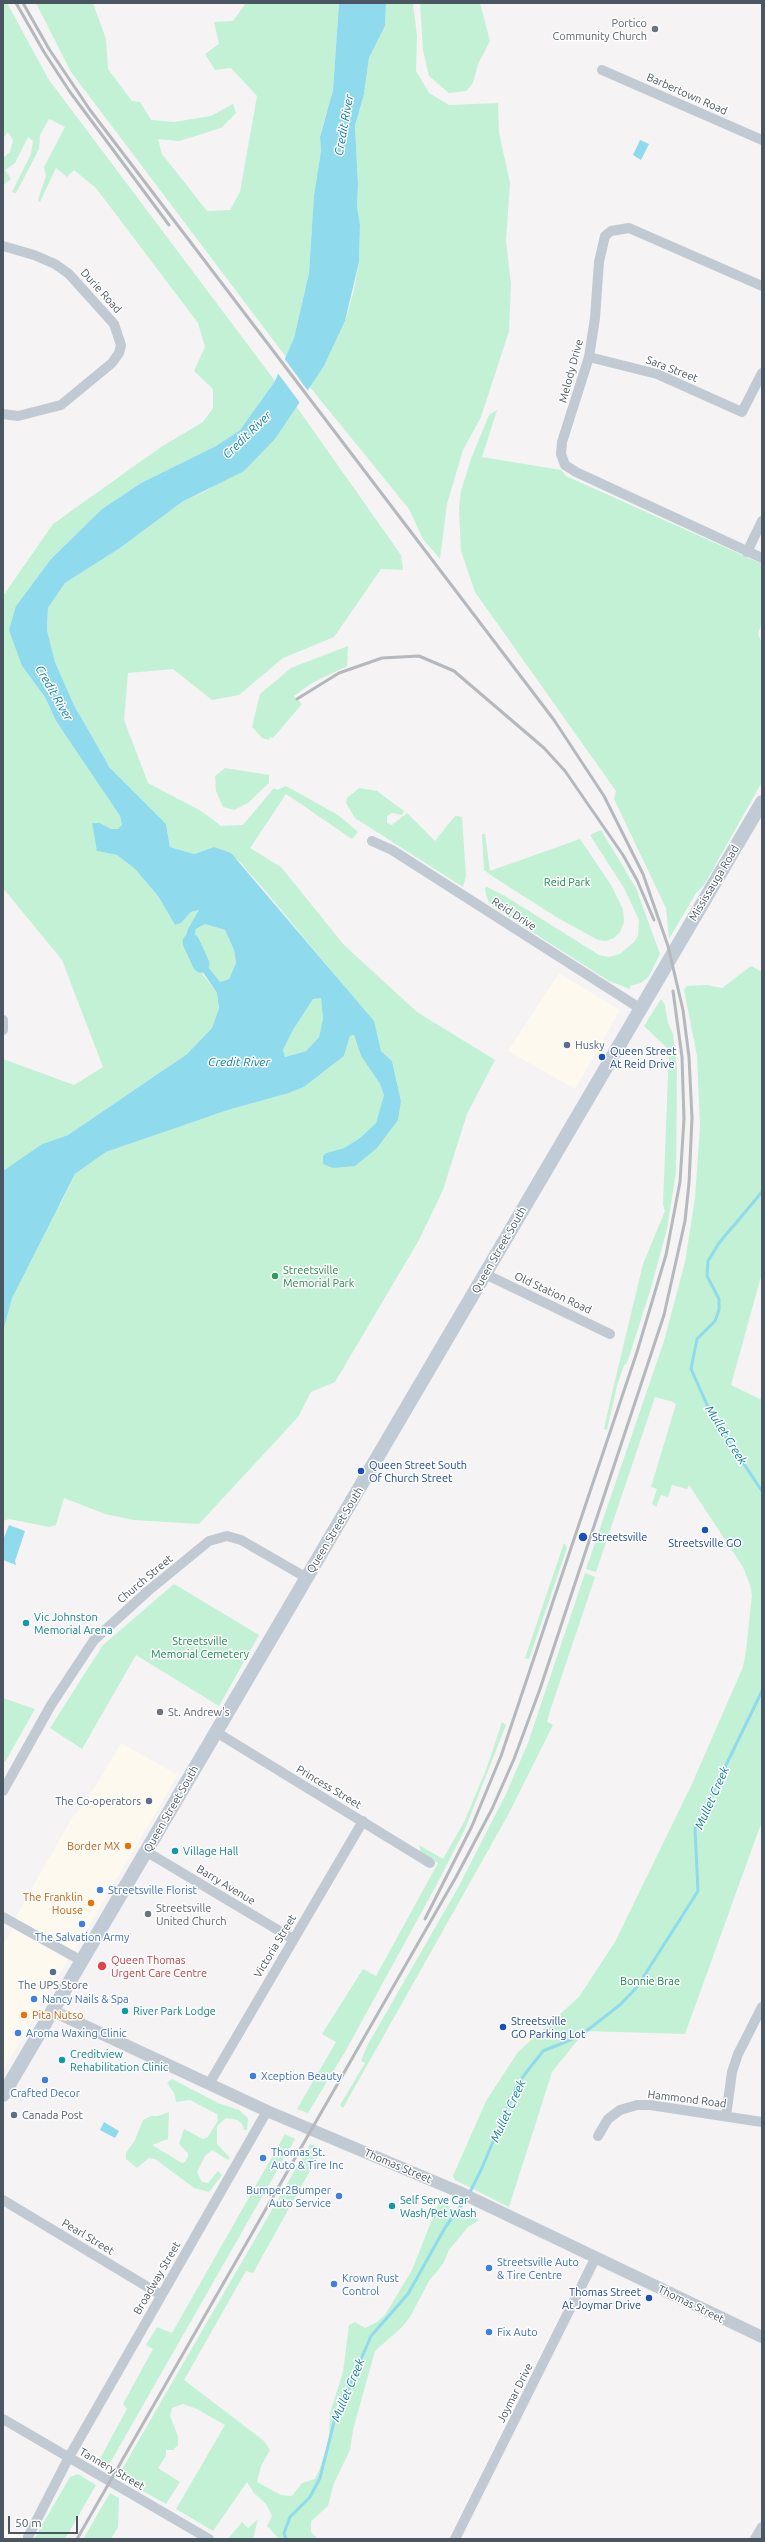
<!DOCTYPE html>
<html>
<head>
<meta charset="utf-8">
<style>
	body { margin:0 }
	#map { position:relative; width:765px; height:2542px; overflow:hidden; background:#f5f3f3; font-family:Ubuntu,sans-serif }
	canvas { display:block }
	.frame { position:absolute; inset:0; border:4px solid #4a5661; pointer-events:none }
	.scale { position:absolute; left:8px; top:2516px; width:70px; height:18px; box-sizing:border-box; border:2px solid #4a5661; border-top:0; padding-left:5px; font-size:12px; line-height:14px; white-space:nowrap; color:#4a5661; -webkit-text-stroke:3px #fff; paint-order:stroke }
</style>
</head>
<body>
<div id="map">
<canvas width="765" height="2542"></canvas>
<div class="frame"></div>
<div class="scale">50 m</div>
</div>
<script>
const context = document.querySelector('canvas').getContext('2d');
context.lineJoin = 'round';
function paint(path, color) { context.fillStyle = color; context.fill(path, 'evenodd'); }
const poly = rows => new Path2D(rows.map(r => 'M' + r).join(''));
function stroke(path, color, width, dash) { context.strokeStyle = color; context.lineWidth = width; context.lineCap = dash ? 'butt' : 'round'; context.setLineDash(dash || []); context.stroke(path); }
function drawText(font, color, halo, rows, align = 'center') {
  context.font = font + ' Ubuntu,sans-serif'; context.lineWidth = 3; context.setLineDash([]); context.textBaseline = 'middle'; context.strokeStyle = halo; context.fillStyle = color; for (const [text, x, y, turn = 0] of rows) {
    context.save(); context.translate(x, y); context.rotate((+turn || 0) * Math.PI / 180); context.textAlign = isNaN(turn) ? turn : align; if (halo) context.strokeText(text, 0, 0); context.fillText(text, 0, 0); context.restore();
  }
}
paint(poly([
	[559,973,620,1010,575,1089,508,1051],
	[121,1743,178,1775,74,1951,15,1918,72,1818,86,1802],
	[13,1928,68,1960,3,2070,3,1945],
	[3,2528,25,2539,3,2539]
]), '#fdf9ef');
paint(poly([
	[3,3,7,3,49,80,275,381,240,430,216,446,141,483,102,509,51,559,16,606,22,666,45,697,56,721,120,816,122,825,118,829,111,829,100,823,97,851,117,855,135,869,158,896,175,925,181,923,191,912,199,910,186,935,193,942,196,929,205,924,225,930,234,950,236,963,229,979,220,982,203,964,203,975,217,993,219,1008,212,1028,187,1054,68,1135,42,1144,3,1171,3,1059,74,1085,103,1067,62,960,3,888,3,596,53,524,161,447,203,422,213,408,213,389,194,371,205,347,198,323,96,188,74,170,67,177,56,168,40,202,38,200,46,176,44,167,65,127,49,119,40,135,39,149,16,193,12,192,31,154,33,141,28,137,15,163,5,170,11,179,3,185,3,158,10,152,13,140,8,132,3,138],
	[36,3,93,3,106,39,108,69,132,101,140,102,151,120,174,122,211,116,233,104,236,113,221,128,179,141,158,139,162,154,207,211,230,210,240,192,257,96,231,68,215,70,205,54,219,44,214,22,233,21,246,3,339,3,333,90,320,136,321,151,314,195,309,273,294,338,286,357,71,72],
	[386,3,413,3,417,36,416,71,429,93,449,105,498,103,499,133,510,183,506,241,511,284,509,331,481,417,463,450,447,504,440,559,423,539,409,509,309,386,324,366,345,321,353,294,359,262,360,225,357,206,358,184,355,126,364,94,369,58,385,26],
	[420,3,480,3,490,41,478,64,473,83,466,91,449,93,429,76,423,50],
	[296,406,401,555,403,570,381,569,334,637,283,658,239,695,212,700,173,669,128,673,124,720,148,783,201,811,221,826,243,825,274,788,277,790,286,786,338,815,358,832,352,839,286,794,250,848,281,867,344,945,417,1012,495,1060,467,1114,443,1190,419,1240,335,1382,311,1392,298,1417,199,1524,134,1520,105,1514,64,1498,56,1525,49,1527,9,1519,3,1521,3,1251,60,1205,75,1174,106,1152,228,1110,289,1093,304,1087,344,1056,350,1036,354,1035,361,1056,380,1084,384,1095,376,1123,360,1138,344,1148,326,1153,333,1168,401,1101,392,1061,381,1051,373,1021,262,887,239,861,214,847,194,854,170,847,166,824,110,768,74,705,55,662,47,630,48,608,65,583,120,548,182,502,208,490,275,439],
	[497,410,482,457,561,470,566,476,762,564,762,623,758,634,762,643,762,782,704,885,696,893,669,939,666,908,614,799,616,791,475,592,461,551,459,508,461,491,471,459,489,415],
	[348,646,347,666,312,683,294,696,302,704,273,738,270,737,269,740,262,738,252,727,260,694,291,668],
	[225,768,269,775,269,783,248,803,234,810,223,807,216,791,215,776],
	[359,788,377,791,404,811,402,815,392,813,387,816,387,823,392,825,407,813,435,841,455,816,462,817,466,876,463,887,355,818,346,803,347,798],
	[601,830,636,888,660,954,649,976,641,983,630,986,630,989,609,981,490,905,486,895,485,888,487,887,505,896,599,955,609,957,620,954,634,942,638,936,639,920,624,888,590,835],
	[482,834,485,834,490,871,580,839,611,885,623,909,624,922,620,932,614,938,606,941,598,940,558,918,495,878,484,870],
	[751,966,762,972,762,1273,731,1385,762,1400,762,1821,685,2034,585,2031,552,2072,509,2207,455,2180,453,2176,486,2101,518,2052,579,1997,615,1942,691,1786,743,1667,746,1651,752,1595,750,1585,743,1567,689,1485,687,1489,672,1485,668,1497,661,1495,656,1507,652,1504,657,1489,651,1487,676,1404,673,1402,655,1397,596,1572,586,1569,664,1341,685,1262,695,1198,700,1126,697,1056,684,990,687,986,707,985,722,988],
	[321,997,323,1019,319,1037,306,1051,285,1057,283,1050,293,1030,313,999],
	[661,999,665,1005,668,1023,673,1034,677,1068,676,1172,667,1229,651,1288,627,1363,624,1365,617,1386,607,1430,604,1429,612,1393,643,1264,665,1211,663,1205,669,1050,644,1026],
	[564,1543,567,1548,529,1659,525,1658],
	[585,1573,595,1577,550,1711,547,1722,553,1725,508,1815,343,2108,340,2105,365,2063,361,2061,367,2046,459,1886,506,1794,528,1743],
	[174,1584,259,1635,219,1706,136,1655,82,1749,50,1728,103,1645],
	[3,1698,35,1709,5,1762,3,1761],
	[502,1722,506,1725,465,1829,437,1884,345,2052,308,2113,297,2109,336,2042,322,2034,363,1969,376,1976,438,1863,421,1852,419,1845,443,1859,464,1822,486,1770],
	[172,2079,218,2103,239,2110,248,2118,247,2130,244,2130,242,2124,237,2120,226,2118,217,2126,217,2144,230,2158,228,2160,212,2150,205,2156,197,2172,202,2182,208,2183,218,2171,222,2175,209,2192,194,2188,155,2159,149,2158,137,2168,126,2159,126,2153,135,2140,143,2120,151,2116,158,2116,169,2112,168,2139,152,2145,182,2163,185,2162,188,2157,188,2153,179,2144,184,2129,203,2139,208,2137,218,2120,217,2114,190,2100,176,2102,174,2093,167,2083],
	[285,2134,295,2139,106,2470,97,2464,127,2409,123,2404,153,2349,146,2345,157,2327,172,2333],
	[310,2144,317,2146,320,2153,253,2273,246,2271,184,2380,264,2441,270,2450,261,2466,257,2482,281,2495,292,2496,302,2483,315,2479,320,2468,329,2440,330,2413,343,2372,349,2325,355,2322,365,2328,377,2322,385,2315,412,2270,439,2202,479,2220,467,2228,449,2250,443,2264,429,2281,410,2317,402,2327,375,2351,353,2430,350,2450,334,2483,328,2506,311,2521,311,2532,318,2539,279,2539,267,2526,272,2516,266,2504,254,2493,247,2482,213,2531,176,2509,225,2425,197,2409,183,2404,172,2408,170,2416,178,2436,178,2445,173,2450,166,2450,166,2456,158,2468,180,2482,166,2504,123,2480,125,2475,121,2471],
	[78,2474,96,2485,65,2539,34,2539,70,2477],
	[110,2493,119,2498,118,2527,111,2539,83,2539],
	[258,2519,253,2539,228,2539,242,2522,248,2528]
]), '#c3f1d5');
paint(poly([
	[339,3,386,3,385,26,369,58,364,94,355,126,358,184,357,206,360,225,359,262,345,321,324,366,275,439,244,471,182,502,120,548,65,583,48,608,47,630,55,662,74,705,110,768,166,824,170,847,194,854,214,847,231,853,374,1021,381,1051,392,1061,401,1101,398,1120,377,1148,355,1166,333,1168,323,1164,323,1156,326,1153,344,1148,360,1138,376,1123,384,1095,380,1084,361,1056,354,1035,350,1036,344,1056,304,1087,289,1093,228,1110,106,1152,75,1174,12,1298,3,1331,3,1171,42,1144,68,1135,187,1054,212,1028,219,1008,217,993,198,965,203,964,208,967,220,982,229,979,236,963,234,950,225,930,205,924,196,929,193,942,188,941,186,935,188,929,199,910,191,912,181,923,175,925,158,896,135,869,117,855,97,851,92,823,100,823,111,829,118,829,122,825,120,816,56,721,45,697,22,666,9,630,16,606,51,559,102,509,141,483,216,446,240,430,275,381,294,338,309,273,314,195,321,151,320,137,333,90],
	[321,998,323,1019,319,1037,306,1051,285,1057,283,1050,293,1030,313,999],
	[640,140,649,144,641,160,633,155],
	[9,1525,25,1531,15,1561,16,1565,3,1560,3,1540],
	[104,2122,119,2131,115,2138,100,2130]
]), '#90daee');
paint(poly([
	[284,358,308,391,300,403,277,372]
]), '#f5f3f3');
stroke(poly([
	[762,1192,719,1243,708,1261,707,1276,719,1299,719,1310,715,1321,697,1339,691,1369,713,1418,762,1491],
	[469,2194,481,2170,518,2083,543,2051,580,2036,621,2004,637,1987,698,1891,695,1829,762,1691],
	[286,2539,284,2533,290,2517,310,2497,320,2478,334,2422,371,2336,408,2294,446,2226,466,2199]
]), '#90daee', 3);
stroke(poly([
	[191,942,201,964]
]), '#90daee', 17);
stroke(poly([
	[602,70,762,140],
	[3,246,34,255,55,264,69,274,114,324,121,345,119,353,112,363,61,405,18,416,3,414],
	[762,286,629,228,611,231,605,236,599,262,595,318,589,357,562,442,561,454,565,465,576,472,762,558],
	[589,357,657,374,742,412,762,373],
	[747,552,762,521],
	[372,841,392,850,641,1009],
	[3,1020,3,1030],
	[485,1274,610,1334],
	[216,1732,430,1863],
	[3,1791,51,1705,94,1640,148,1591,209,1541,227,1536,241,1540,307,1578],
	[147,1852,293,1939],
	[3,1917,82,1961],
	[209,2084,363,1821],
	[726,2116,732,2072,738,2054,762,2007],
	[598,2136,608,2119,620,2110,637,2105,650,2105,762,2122],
	[3,2200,161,2295],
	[3,2419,209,2539],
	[28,2537,69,2457,267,2111],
	[455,2539,596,2257],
	[755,2539,762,2527]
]), '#c1cad2', 10);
stroke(poly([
	[53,2011,267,2111,457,2191,762,2337]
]), '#c1cad2', 12);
stroke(poly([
	[3,2095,762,802]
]), '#c1cbd6', 14);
stroke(poly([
	[16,3,44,52,70,92,169,225],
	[23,3,49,49,90,110,554,720,604,796,643,874,668,946,683,1010,689,1057,692,1118,689,1183,685,1221,664,1315,540,1689,514,1759,492,1809,456,1877,77,2539],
	[297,699,339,673,382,658,419,656,454,671,544,748,565,771,623,855,637,880,654,920],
	[425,1919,472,1826,501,1756,637,1352,666,1255,680,1182,684,1119,682,1057,673,991]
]), '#b5b8bd', 3);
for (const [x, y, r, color] of [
	[655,29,4,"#6b7280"],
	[567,1045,4,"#5c6f8a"],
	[602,1057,4,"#1a4fb4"],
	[275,1276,4,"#2e9e5b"],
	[361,1471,4,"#1a4fb4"],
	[705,1530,4,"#1a4fb4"],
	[583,1537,5,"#1a4fb4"],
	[26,1623,4,"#0f9aa8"],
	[160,1712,4,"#6b7280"],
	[149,1801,4,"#5c6f8a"],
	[128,1846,4,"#e8710a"],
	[175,1851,4,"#0f9aa8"],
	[100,1890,4,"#3f7fe0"],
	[91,1903,4,"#e8710a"],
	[148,1914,4,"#6b7280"],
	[82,1924,4,"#3f7fe0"],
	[102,1966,5,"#e0444e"],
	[53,1972,4,"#5c6f8a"],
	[34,1999,4,"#3f7fe0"],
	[125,2011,4,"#0f9aa8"],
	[24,2015,4,"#e8710a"],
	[503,2027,4,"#1a4fb4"],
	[18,2033,4,"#3f7fe0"],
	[62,2060,4,"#0f9aa8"],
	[253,2076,4,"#3f7fe0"],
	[45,2080,4,"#3f7fe0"],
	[14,2115,4,"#5c6f8a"],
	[263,2158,4,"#3f7fe0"],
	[339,2196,4,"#3f7fe0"],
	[392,2206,4,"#0f9aa8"],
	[489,2268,4,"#3f7fe0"],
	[334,2284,4,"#3f7fe0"],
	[649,2298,4,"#1a4fb4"],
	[489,2332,4,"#3f7fe0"]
]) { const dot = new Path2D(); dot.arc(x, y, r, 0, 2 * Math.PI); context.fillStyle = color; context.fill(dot); stroke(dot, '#fff', 1.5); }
drawText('11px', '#5b616d', '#fff', [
	["Portico",647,23,"right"],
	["Community Church",647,36,"right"],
	["St. Andrew's",168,1712],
	["Streetsville",156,1908],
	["United Church",156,1921]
], 'left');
drawText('11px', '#4a5661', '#fff', [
	["Barbertown Road",687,94,24],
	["Durie Road",101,291,48],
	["Sara Street",672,369,21],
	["Melody Drive",571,371,-75],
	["Mississauga Road",714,883,-59],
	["Reid Drive",514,914,33],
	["Queen Street South",499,1250,-60],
	["Old Station Road",553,1293,25],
	["Queen Street South",335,1530,-59],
	["Church Street",145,1579,-40],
	["Princess Street",329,1787,31],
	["Queen Street South",171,1809,-60],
	["Barry Avenue",226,1885,31],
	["Victoria Street",275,1946,-59],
	["Hammond Road",687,2099,7],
	["Thomas Street",398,2166,23],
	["Pearl Street",88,2237,31],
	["Broadway Street",157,2278,-60],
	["Thomas Street",691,2304,26],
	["Joymar Drive",515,2393,-63],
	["Tannery Street",112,2469,30]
]);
drawText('11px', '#17864f', '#fff', [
	["Reid Park",567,882],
	["Streetsville",200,1641],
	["Memorial Cemetery",200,1654],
	["Bonnie Brae",650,1981]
]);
drawText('11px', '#4e5e75', '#fff', [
	["Husky",575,1045],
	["The Co-operators",141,1801,"right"],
	["The UPS Store",53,1985,"center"],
	["Canada Post",22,2115]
], 'left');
drawText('11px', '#164399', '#fff', [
	["Queen Street",610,1051],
	["At Reid Drive",610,1064],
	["Queen Street South",369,1465],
	["Of Church Street",369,1478],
	["Streetsville",592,1537],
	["Streetsville GO",705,1543,"center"],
	["Streetsville",511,2021],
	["GO Parking Lot",511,2034],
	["Thomas Street",641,2292,"right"],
	["At Joymar Drive",641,2305,"right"]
], 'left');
drawText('11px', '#27864d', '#fff', [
	["Streetsville",283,1270],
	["Memorial Park",283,1283]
], 'left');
drawText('11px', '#0d838f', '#fff', [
	["Vic Johnston",34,1617],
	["Memorial Arena",34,1630],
	["Village Hall",183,1851],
	["River Park Lodge",133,2011],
	["Creditview",70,2054],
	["Rehabilitation Clinic",70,2067],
	["Self Serve Car",400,2200],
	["Wash/Pet Wash",400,2213]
], 'left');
drawText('11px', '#c56008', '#fff', [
	["Border MX",120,1846],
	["The Franklin",83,1897],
	["House",83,1910],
	["Pita Nutso",32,2015,"left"]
], 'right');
drawText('11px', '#366cbe', '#fff', [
	["Streetsville Florist",108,1890],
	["The Salvation Army",82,1937,"center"],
	["Nancy Nails & Spa",42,1999],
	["Aroma Waxing Clinic",26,2033],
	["Xception Beauty",261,2076],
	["Crafted Decor",45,2093,"center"],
	["Thomas St.",271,2152],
	["Auto & Tire Inc",271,2165],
	["Bumper2Bumper",331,2190,"right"],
	["Auto Service",331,2203,"right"],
	["Streetsville Auto",497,2262],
	["& Tire Centre",497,2275],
	["Krown Rust",342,2278],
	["Control",342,2291],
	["Fix Auto",497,2332]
], 'left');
drawText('11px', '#be3a42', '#fff', [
	["Queen Thomas",111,1960],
	["Urgent Care Centre",111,1973]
], 'left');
drawText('italic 12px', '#0c7c9b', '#fff', [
	["Credit River",344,125,-80],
	["Credit River",247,435,-44],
	["Credit River",54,693,60],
	["Credit River",239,1062],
	["Mullet Creek",726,1435,58],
	["Mullet Creek",712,1798,-66],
	["Mullet Creek",508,2111,-65],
	["Mullet Creek",348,2390,-67]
]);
</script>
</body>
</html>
